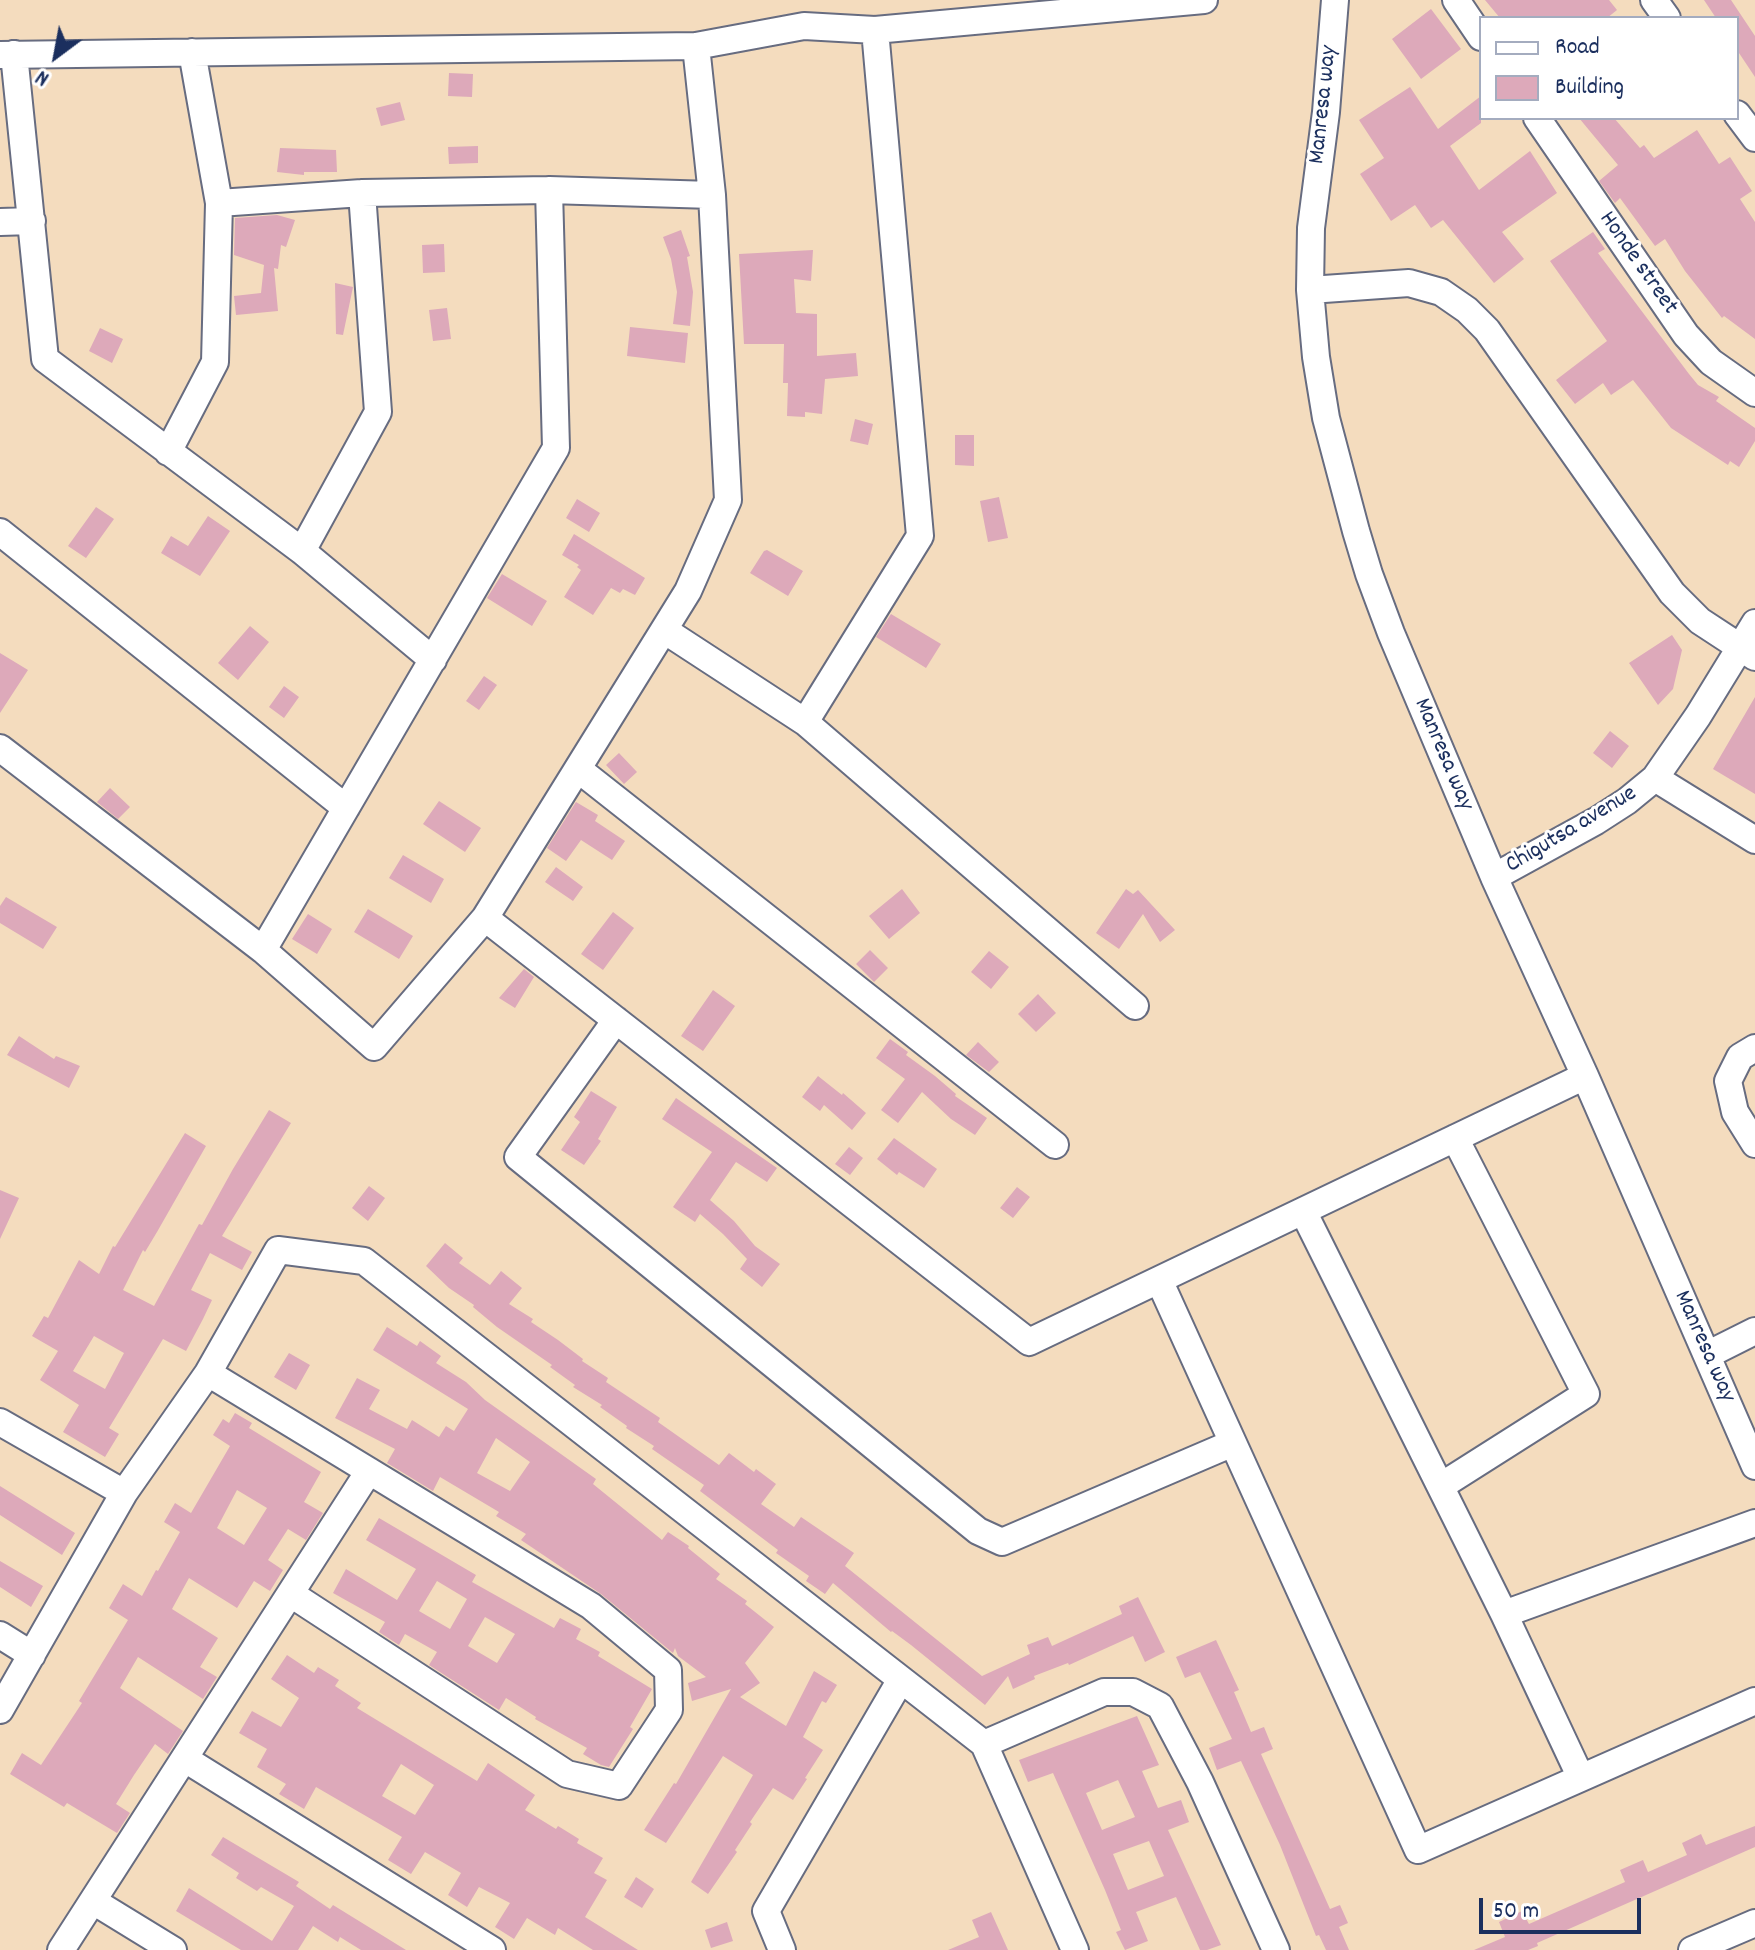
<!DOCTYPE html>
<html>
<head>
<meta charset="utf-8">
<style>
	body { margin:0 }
	#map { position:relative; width:1755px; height:1950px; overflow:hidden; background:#f4dcbe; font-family:Dekko,sans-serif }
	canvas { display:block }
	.legend { position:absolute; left:1479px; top:16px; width:260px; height:104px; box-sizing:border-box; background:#fff; border:2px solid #a4acbf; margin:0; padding:10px 14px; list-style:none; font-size:24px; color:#1b2f5e }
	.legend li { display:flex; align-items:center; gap:16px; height:40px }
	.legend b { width:40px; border:2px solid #a4acbf }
	.north { position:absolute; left:16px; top:16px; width:80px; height:80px; -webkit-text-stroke:6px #fff; paint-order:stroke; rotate:212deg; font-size:22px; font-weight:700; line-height:32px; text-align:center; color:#1b2f5e }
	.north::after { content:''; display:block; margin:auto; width:28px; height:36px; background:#1b2f5e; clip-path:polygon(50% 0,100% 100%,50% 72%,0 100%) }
	.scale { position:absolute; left:1479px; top:1898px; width:162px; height:36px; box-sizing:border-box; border:4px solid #1b2f5e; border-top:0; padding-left:10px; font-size:24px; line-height:28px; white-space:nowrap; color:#1b2f5e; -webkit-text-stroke:6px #fff; paint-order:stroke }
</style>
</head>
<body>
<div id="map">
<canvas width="1755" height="1950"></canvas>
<ul class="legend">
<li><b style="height:10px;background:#fff"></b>Road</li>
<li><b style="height:22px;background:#dda9ba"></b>Building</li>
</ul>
<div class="north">N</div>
<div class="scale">50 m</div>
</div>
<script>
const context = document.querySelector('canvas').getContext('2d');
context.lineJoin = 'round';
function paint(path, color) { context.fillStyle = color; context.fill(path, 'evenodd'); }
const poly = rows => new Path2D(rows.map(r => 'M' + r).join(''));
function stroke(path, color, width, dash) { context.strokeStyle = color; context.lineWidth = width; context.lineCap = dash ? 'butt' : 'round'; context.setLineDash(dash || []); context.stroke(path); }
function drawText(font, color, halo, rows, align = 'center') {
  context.font = font + ' Dekko,sans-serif'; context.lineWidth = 6; context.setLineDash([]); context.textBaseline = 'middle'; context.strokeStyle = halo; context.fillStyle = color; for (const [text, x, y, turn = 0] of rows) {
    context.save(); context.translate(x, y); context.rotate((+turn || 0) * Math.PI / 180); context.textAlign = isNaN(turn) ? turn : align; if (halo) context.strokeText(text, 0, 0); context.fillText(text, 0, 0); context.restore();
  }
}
paint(poly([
	[1485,0,1609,0,1617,10,1607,18,1500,18],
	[1704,0,1731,0,1755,36,1755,77,1737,50,1737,18,1716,18],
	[1431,9,1461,49,1421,79,1392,39],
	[449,73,473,74,472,97,448,96],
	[1410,87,1438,129,1481,96,1481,123,1450,146,1479,190,1530,151,1557,193,1502,232,1524,259,1494,283,1443,220,1431,228,1415,205,1391,221,1360,174,1384,158,1359,120],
	[400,102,405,120,381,126,376,108],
	[1579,118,1614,118,1640,148,1644,145,1654,158,1697,130,1719,164,1730,157,1752,191,1740,199,1755,222,1755,339,1724,316,1722,318,1685,271,1665,239,1655,246,1620,198,1615,203,1599,181,1618,165],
	[478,146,478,163,449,164,448,147],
	[280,148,336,150,337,172,304,172,304,175,277,172],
	[277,215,295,220,286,247,281,245,278,269,274,268,278,311,236,315,234,296,261,293,264,265,234,255,235,218],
	[681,230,690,256,687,257,693,292,690,326,673,324,677,292,671,259,663,237],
	[1593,232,1605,249,1598,253,1689,374,1698,385,1719,397,1716,401,1755,428,1755,441,1739,467,1730,461,1728,465,1671,428,1633,380,1611,395,1603,383,1575,404,1556,380,1607,341,1550,261],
	[444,244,445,272,423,273,422,245],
	[813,250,811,281,794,279,796,313,817,314,817,356,856,353,858,376,825,379,822,414,805,412,805,417,787,416,788,383,783,383,784,344,744,344,739,254],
	[335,283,353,287,343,335,336,334],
	[447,308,451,339,433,341,429,310],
	[630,327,688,333,685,363,627,356],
	[100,328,123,339,112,363,89,351],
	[855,419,873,424,868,445,850,441],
	[955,435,974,435,974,466,955,465],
	[999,497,1008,538,988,542,980,501],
	[577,499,600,513,589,532,566,518],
	[96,507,114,519,86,558,68,546],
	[208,516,230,531,200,576,161,553,171,536,188,546],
	[574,534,645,578,635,595,623,589,620,593,611,588,593,615,564,597,581,570,577,567,579,565,562,555],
	[767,550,803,571,788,596,750,573,764,551],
	[502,574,547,601,532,626,487,598],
	[891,614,941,644,926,668,876,637],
	[250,626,269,642,238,680,218,663],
	[1672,635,1682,650,1673,689,1658,705,1629,663],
	[0,653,28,670,0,713],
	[484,676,497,685,479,710,466,701],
	[284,686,299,697,284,718,269,707],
	[1755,697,1755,794,1713,769],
	[1610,731,1629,746,1612,768,1593,753],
	[619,753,637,772,624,784,606,765],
	[110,788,130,807,118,819,97,802],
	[439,801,481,828,465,852,423,824],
	[576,802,598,815,595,821,625,841,612,860,581,840,566,861,547,848],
	[403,855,444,879,431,903,389,878],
	[556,867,583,887,573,901,545,882],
	[902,889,920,913,889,939,869,916],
	[1126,889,1133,894,1138,890,1175,930,1160,942,1143,914,1119,949,1096,933],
	[6,897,57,927,43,949,0,923,0,906],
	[368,909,413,936,399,959,354,932],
	[613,912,634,928,603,970,581,954],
	[308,914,332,929,317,954,292,939],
	[870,950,888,968,874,982,856,964],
	[989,951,1009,967,991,989,971,972],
	[524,969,534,977,515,1008,499,998],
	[713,990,735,1006,703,1051,681,1036],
	[1038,994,1056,1013,1036,1032,1018,1014],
	[19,1036,54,1059,56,1056,80,1066,69,1088,7,1055],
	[890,1039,908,1052,906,1055,935,1076,956,1094,955,1096,987,1118,975,1135,951,1119,922,1092,898,1123,881,1110,905,1079,876,1058],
	[978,1042,999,1062,989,1072,966,1055],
	[818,1076,842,1095,843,1093,866,1113,852,1130,824,1105,820,1111,802,1097],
	[591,1091,617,1107,598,1139,601,1141,584,1165,561,1150,580,1122,574,1117],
	[676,1098,777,1168,767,1182,736,1162,710,1200,734,1221,755,1246,780,1264,762,1287,740,1269,747,1259,723,1234,700,1214,695,1222,673,1207,712,1152,662,1119],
	[269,1110,291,1123,222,1236,252,1252,242,1270,210,1253,191,1290,212,1300,203,1319,186,1351,163,1339,109,1428,119,1434,105,1457,63,1432,79,1405,40,1380,58,1351,32,1336,44,1316,48,1318,79,1260,99,1274,113,1246,115,1247,185,1133,206,1146,157,1232,145,1252,143,1250,123,1290,154,1306,199,1224,202,1225,233,1169],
	[94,1336,124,1353,105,1389,73,1371],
	[894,1138,937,1169,924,1188,899,1172,897,1175,877,1159],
	[849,1147,863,1158,850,1175,835,1164],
	[369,1186,385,1198,368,1221,352,1208],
	[1017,1187,1030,1197,1013,1218,1000,1208],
	[0,1190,19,1198,0,1239],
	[445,1243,463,1258,459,1263,490,1285,501,1271,522,1288,509,1304,533,1319,531,1322,558,1340,583,1359,582,1361,608,1378,606,1382,660,1418,658,1422,719,1465,729,1453,754,1472,756,1469,776,1484,761,1504,794,1527,801,1517,854,1553,845,1566,982,1676,1030,1654,1027,1645,1048,1637,1052,1646,1122,1614,1119,1606,1138,1597,1165,1652,1145,1662,1133,1636,1069,1665,1068,1663,1034,1676,1035,1679,1013,1689,1008,1676,985,1705,911,1645,892,1631,891,1632,833,1583,825,1594,806,1581,809,1576,776,1553,778,1550,700,1491,704,1485,652,1449,654,1446,626,1428,627,1426,600,1407,602,1405,573,1387,575,1385,550,1367,552,1365,497,1327,473,1307,474,1305,449,1288,426,1266],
	[387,1327,417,1346,420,1341,441,1356,436,1363,466,1382,485,1400,596,1479,593,1484,662,1540,668,1532,689,1546,688,1548,720,1574,716,1579,747,1601,745,1604,774,1627,745,1663,760,1683,740,1697,786,1726,814,1671,837,1685,826,1703,822,1701,803,1737,823,1750,805,1778,807,1779,793,1800,773,1788,750,1822,752,1824,735,1850,737,1852,708,1894,691,1882,753,1775,723,1756,666,1843,644,1830,674,1783,676,1784,731,1689,692,1701,688,1683,706,1677,678,1656,675,1648,673,1653,601,1594,521,1540,526,1534,496,1516,499,1512,440,1477,433,1491,387,1463,395,1449,335,1418,357,1378,380,1390,369,1409,407,1429,412,1420,439,1437,446,1426,454,1431,468,1409,373,1350],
	[496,1438,530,1462,510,1491,477,1473],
	[289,1353,310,1365,296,1390,274,1377],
	[235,1413,252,1423,249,1428,321,1472,304,1502,323,1513,306,1540,288,1529,268,1560,283,1570,270,1591,254,1581,237,1608,189,1578,172,1609,218,1638,200,1667,217,1677,203,1699,138,1657,120,1688,183,1731,168,1754,155,1744,134,1775,116,1804,130,1813,117,1833,67,1803,64,1807,10,1774,22,1753,41,1765,82,1703,79,1701,128,1620,109,1608,123,1584,142,1596,156,1570,158,1571,180,1532,164,1522,175,1503,191,1513,230,1446,213,1435,223,1419,229,1423],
	[237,1490,267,1508,244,1545,217,1528],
	[0,1486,75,1533,62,1555,0,1515],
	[379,1518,476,1575,472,1582,554,1628,560,1618,581,1629,576,1639,600,1652,598,1656,652,1689,630,1727,633,1729,609,1767,601,1765,583,1754,587,1748,535,1719,536,1717,506,1698,499,1710,429,1665,437,1652,405,1634,399,1645,379,1632,385,1622,333,1593,346,1569,397,1600,416,1569,366,1540],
	[437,1581,467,1599,450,1629,419,1611],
	[485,1617,515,1634,497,1663,468,1646],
	[0,1561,43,1586,31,1607,0,1587],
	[1216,1640,1239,1690,1234,1692,1251,1732,1264,1727,1273,1749,1261,1754,1330,1909,1340,1905,1348,1923,1339,1927,1349,1950,1326,1950,1319,1935,1316,1936,1280,1845,1241,1761,1217,1770,1209,1748,1232,1739,1200,1672,1185,1678,1176,1657],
	[287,1655,314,1673,318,1667,339,1680,335,1686,361,1703,357,1708,477,1781,488,1763,535,1795,525,1810,556,1829,558,1826,579,1839,577,1843,603,1858,594,1873,607,1880,585,1917,638,1950,593,1950,558,1928,555,1935,527,1918,514,1939,495,1927,510,1903,479,1887,467,1907,448,1895,461,1873,425,1852,411,1874,388,1860,402,1837,316,1787,304,1809,279,1794,286,1784,257,1767,267,1749,239,1733,252,1711,281,1727,299,1698,271,1679],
	[401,1764,434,1785,415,1815,382,1796],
	[1137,1716,1159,1765,1142,1771,1158,1808,1181,1800,1189,1822,1168,1830,1221,1945,1207,1950,1200,1950,1176,1897,1136,1912,1148,1941,1125,1950,1116,1932,1121,1930,1105,1890,1053,1773,1028,1782,1019,1760],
	[1118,1780,1135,1817,1102,1830,1086,1793],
	[1149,1841,1164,1876,1128,1890,1113,1854],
	[1755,1826,1755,1847,1537,1943,1538,1946,1528,1950,1474,1950,1505,1937,1499,1922,1522,1911,1529,1924,1625,1882,1620,1870,1643,1860,1648,1872,1687,1855,1682,1843,1701,1834,1706,1845],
	[223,1837,299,1882,296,1886,330,1909,333,1905,406,1950,361,1950,340,1937,338,1942,313,1926,298,1950,241,1950,176,1911,189,1888,272,1941,294,1906,261,1887,257,1891,236,1878,239,1873,211,1855],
	[636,1877,654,1889,642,1908,624,1897],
	[991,1912,1008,1950,948,1950,979,1937,972,1920],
	[727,1922,733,1941,711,1948,705,1930]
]), '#dda9ba');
const street = poly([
	[1335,0,1326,112,1311,228,1310,290,1316,357,1326,418,1356,531,1369,574,1391,633,1494,877,1585,1076,1755,1466],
	[1456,0,1481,37],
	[1654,0,1667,18],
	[14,54,45,359,302,551,433,660],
	[0,55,696,46,804,26,875,30,1204,0],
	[1737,114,1755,138],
	[1537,118,1686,335,1711,362,1755,393],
	[219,203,362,193,549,190,712,195],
	[0,222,32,221],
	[1310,290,1409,283,1441,292,1467,310,1487,330,1672,593,1700,621,1755,657],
	[168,452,215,362,219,203,192,52],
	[0,532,346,808],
	[302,551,378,412,362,193],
	[664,630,805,722,1135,1006],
	[805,722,920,536,875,30],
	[0,748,263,950,374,1047,485,918,688,591,728,500,712,195,696,46],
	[578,769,1055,1145],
	[1655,778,1755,840],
	[1494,877,1596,821,1627,801,1655,778,1698,716,1755,623],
	[485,918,1029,1342,1585,1076],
	[263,950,556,448,549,190],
	[616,1020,518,1157,978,1531,1002,1542,1233,1443],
	[1755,1048,1740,1057,1728,1081,1735,1112,1755,1144],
	[1303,1211,1504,1614,1581,1778],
	[1159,1280,1418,1850,1755,1701],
	[1707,1355,1755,1331],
	[208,1373,591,1606,668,1670,669,1710,619,1786,567,1774,291,1594],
	[0,1422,124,1493],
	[1441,1486,1586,1394,1455,1138],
	[1504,1614,1755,1523],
	[0,1635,32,1655],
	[0,1710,124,1493,208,1373,278,1250,364,1261,984,1744,1075,1950],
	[984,1744,1104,1692,1133,1692,1160,1706,1200,1782,1276,1950],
	[185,1759,492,1950],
	[93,1901,173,1950],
	[61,1950,369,1471],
	[782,1950,766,1911,900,1681],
	[1692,1950,1755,1923]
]);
stroke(street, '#676c80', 30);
stroke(street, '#fff', 26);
drawText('24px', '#1b2f5e', '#fff', [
	["Manresa way",1325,105,-84],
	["Honde street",1637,264,55],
	["Manresa way",1442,755,67],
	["Chigutsa avenue",1572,831,-31],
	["Manresa way",1703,1347,66]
]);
</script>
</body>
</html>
